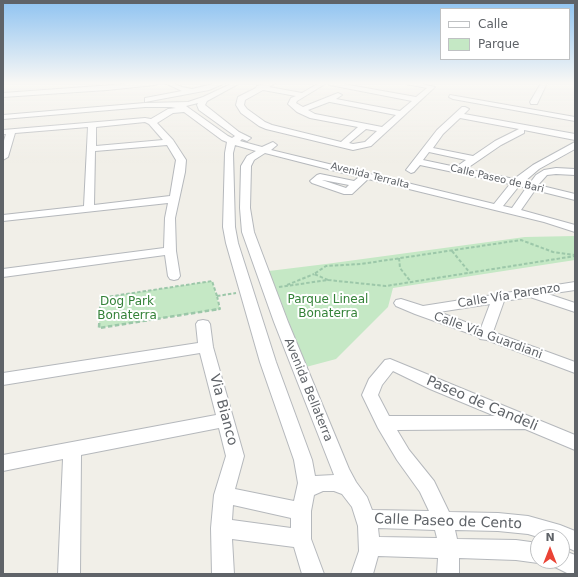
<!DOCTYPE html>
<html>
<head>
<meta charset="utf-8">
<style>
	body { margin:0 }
	#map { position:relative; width:578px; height:577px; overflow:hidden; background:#f1efe8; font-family:"DejaVu Sans",sans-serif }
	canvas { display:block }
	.frame { position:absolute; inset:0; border:4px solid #5f6368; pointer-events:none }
	.legend { position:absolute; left:440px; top:8px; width:130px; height:52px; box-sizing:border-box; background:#fff; border:1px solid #bfc1c3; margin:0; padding:5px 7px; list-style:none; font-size:12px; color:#5f6368 }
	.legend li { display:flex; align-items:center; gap:8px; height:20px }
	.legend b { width:20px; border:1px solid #bfc1c3 }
	.north { position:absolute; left:530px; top:529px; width:40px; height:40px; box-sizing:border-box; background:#fff; border:1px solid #bfc1c3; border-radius:50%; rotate:0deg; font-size:11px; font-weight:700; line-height:16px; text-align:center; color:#5f6368 }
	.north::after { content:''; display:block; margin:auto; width:14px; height:18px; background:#ea4335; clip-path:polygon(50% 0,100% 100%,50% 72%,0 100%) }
</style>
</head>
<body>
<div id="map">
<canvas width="578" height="577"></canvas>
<div class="frame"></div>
<ul class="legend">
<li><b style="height:5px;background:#fff"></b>Calle</li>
<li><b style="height:11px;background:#c5e8c5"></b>Parque</li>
</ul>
<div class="north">N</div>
</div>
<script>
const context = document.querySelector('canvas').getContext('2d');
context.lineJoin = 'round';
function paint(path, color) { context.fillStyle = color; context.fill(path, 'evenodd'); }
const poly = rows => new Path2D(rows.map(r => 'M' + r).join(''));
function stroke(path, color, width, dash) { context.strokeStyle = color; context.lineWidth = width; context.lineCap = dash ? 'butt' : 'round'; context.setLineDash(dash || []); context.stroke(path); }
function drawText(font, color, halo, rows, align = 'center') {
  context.font = font + ' "DejaVu Sans",sans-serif'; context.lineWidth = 4; context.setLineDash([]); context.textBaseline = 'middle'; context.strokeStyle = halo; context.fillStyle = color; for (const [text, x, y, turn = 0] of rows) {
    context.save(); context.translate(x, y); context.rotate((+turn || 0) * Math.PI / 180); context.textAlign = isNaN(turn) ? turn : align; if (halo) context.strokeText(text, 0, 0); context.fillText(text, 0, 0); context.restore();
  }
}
paint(poly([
	[575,236,575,260,393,288,388,307,336,359,306,367,269,271,326,264,525,237],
	[212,281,220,309,99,328,100,298]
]), '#c5e8c5');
const minor = poly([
	[140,83,158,83,155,85,107,90,3,97,3,93,140,83],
	[165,83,172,83,182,87,192,89,217,83,225,83,209,90,145,102,145,98,182,91,165,83],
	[233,83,240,83,207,101,205,105,239,132,251,138,247,141,242,139,240,141,262,147,273,142,277,145,271,150,494,204,510,184,420,165,414,172,411,173,406,170,437,130,462,107,465,107,469,109,464,114,575,134,575,140,524,130,524,133,501,145,466,169,514,179,533,165,575,142,575,149,539,169,524,182,530,183,536,175,544,170,556,168,575,169,575,175,556,174,547,175,538,185,575,194,575,200,535,190,521,210,575,225,575,232,544,222,368,179,352,194,344,194,312,183,310,181,317,175,320,174,354,181,359,177,265,153,254,160,251,166,250,208,254,232,288,322,349,469,356,482,367,497,372,510,429,511,420,492,397,460,378,428,362,395,369,379,385,360,390,359,575,435,575,450,525,429,397,430,409,450,434,481,449,512,498,513,528,516,560,525,575,531,575,551,562,545,562,537,538,537,528,534,498,531,455,530,457,539,516,540,538,543,538,561,543,561,538,563,516,560,459,558,459,574,437,574,438,558,378,556,373,574,351,574,359,551,358,526,352,507,342,494,334,491,323,491,314,495,311,511,311,539,324,574,302,574,294,547,232,539,234,574,212,574,211,528,214,495,226,456,219,428,81,455,80,574,58,574,63,459,3,471,3,455,216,415,200,353,3,385,3,373,198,343,196,324,198,321,203,320,208,321,210,324,213,347,244,456,235,489,294,501,298,483,294,460,260,362,226,243,223,227,225,153,227,142,222,140,184,112,173,113,157,123,173,140,186,160,185,172,175,218,176,251,180,276,178,279,174,280,170,279,168,276,165,255,3,277,3,269,164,248,165,218,168,203,3,221,3,215,84,206,88,127,15,133,8,157,3,160,3,144,6,134,3,134,3,130,145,118,151,119,168,109,176,108,171,107,145,107,3,119,3,115,145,103,188,102,203,97,233,83],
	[198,103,197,105,199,110,235,136,232,138,228,136,186,106,198,103],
	[460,118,519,129,495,141,473,156,433,148,443,134,460,118],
	[145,122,149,124,163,140,96,146,96,127,145,122],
	[167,145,176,160,170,196,94,205,95,151,167,145],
	[235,145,256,151,247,156,241,166,240,208,242,232,274,322,334,475,315,476,312,460,276,362,238,243,235,227,233,153,235,145],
	[429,152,466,160,456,167,423,160,429,152],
	[322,180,323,180,349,185,346,188,322,180],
	[519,186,526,188,512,208,503,206,519,186],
	[393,371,430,389,495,416,389,416,378,395,382,385,393,371],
	[233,505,291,518,291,528,232,520,233,505],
	[378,528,435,530,437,538,379,537,378,528],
	[267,83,275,83,269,87,302,93,319,83,326,83,325,84,297,101,296,103,303,107,338,93,342,95,336,99,400,111,412,101,330,85,327,83,338,83,416,97,427,88,406,84,405,83,417,83,435,87,371,146,353,150,266,129,259,126,241,113,236,105,238,97,256,88,257,86,267,83],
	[263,90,296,96,291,98,288,104,297,112,310,118,358,127,341,142,272,125,265,122,247,109,244,105,245,100,263,90],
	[329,102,330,102,396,115,382,127,315,114,308,110,329,102],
	[366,129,377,131,365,142,353,144,349,143,366,129],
	[541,83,547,83,537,104,531,104,530,102,541,83],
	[450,95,575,117,575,121,453,99,449,97,450,95],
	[575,282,575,290,548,294,575,303,575,312,530,297,504,301,493,332,575,362,575,373,487,340,480,339,479,337,415,314,396,306,394,303,396,300,401,299,423,306,575,282],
	[490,304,481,328,439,312,490,304],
	[562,550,575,555,575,574,569,574,555,567,552,561,562,561,562,550]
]);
stroke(minor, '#b5b8bc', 2);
stroke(poly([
	[452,251,470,273],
	[399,258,400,268,411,282],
	[328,280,314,274,326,266,361,264,521,240,553,252,575,255],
	[287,285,314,274],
	[279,287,328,280,386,286,575,256],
	[217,296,236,293],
	[100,310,100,298,212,281,217,296],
	[213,310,220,309,217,296]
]), '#9cc7a9', 2, [3.5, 2]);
stroke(poly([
	[100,309,99,328,219,309]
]), '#9cc7a9', 2.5, [4.5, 2.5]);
paint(minor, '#fff');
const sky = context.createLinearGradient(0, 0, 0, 163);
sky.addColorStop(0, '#8fc3f1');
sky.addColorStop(0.51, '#f9f8f5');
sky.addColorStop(1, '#f9f8f500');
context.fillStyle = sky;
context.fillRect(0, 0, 578, 163);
drawText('10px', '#5f6368', '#fff', [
	["Avenida Terralta",370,176,14],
	["Calle Paseo de Bari",497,179,13]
]);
drawText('12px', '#5f6368', '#fff', [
	["Calle Vía Parenzo",509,296,-9],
	["Calle Vía Guardiani",488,336,20],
	["Avenida Bellaterra",308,390,68]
]);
drawText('12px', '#348238', '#fff', [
	["Parque Lineal",328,300],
	["Bonaterra",328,314],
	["Dog Park",127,302],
	["Bonaterra",127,316]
]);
drawText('14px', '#5f6368', '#fff', [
	["Paseo de Candeli",482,404,23],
	["Via Bianco",223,410,75],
	["Calle Paseo de Cento",448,522,2]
]);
</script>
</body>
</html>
